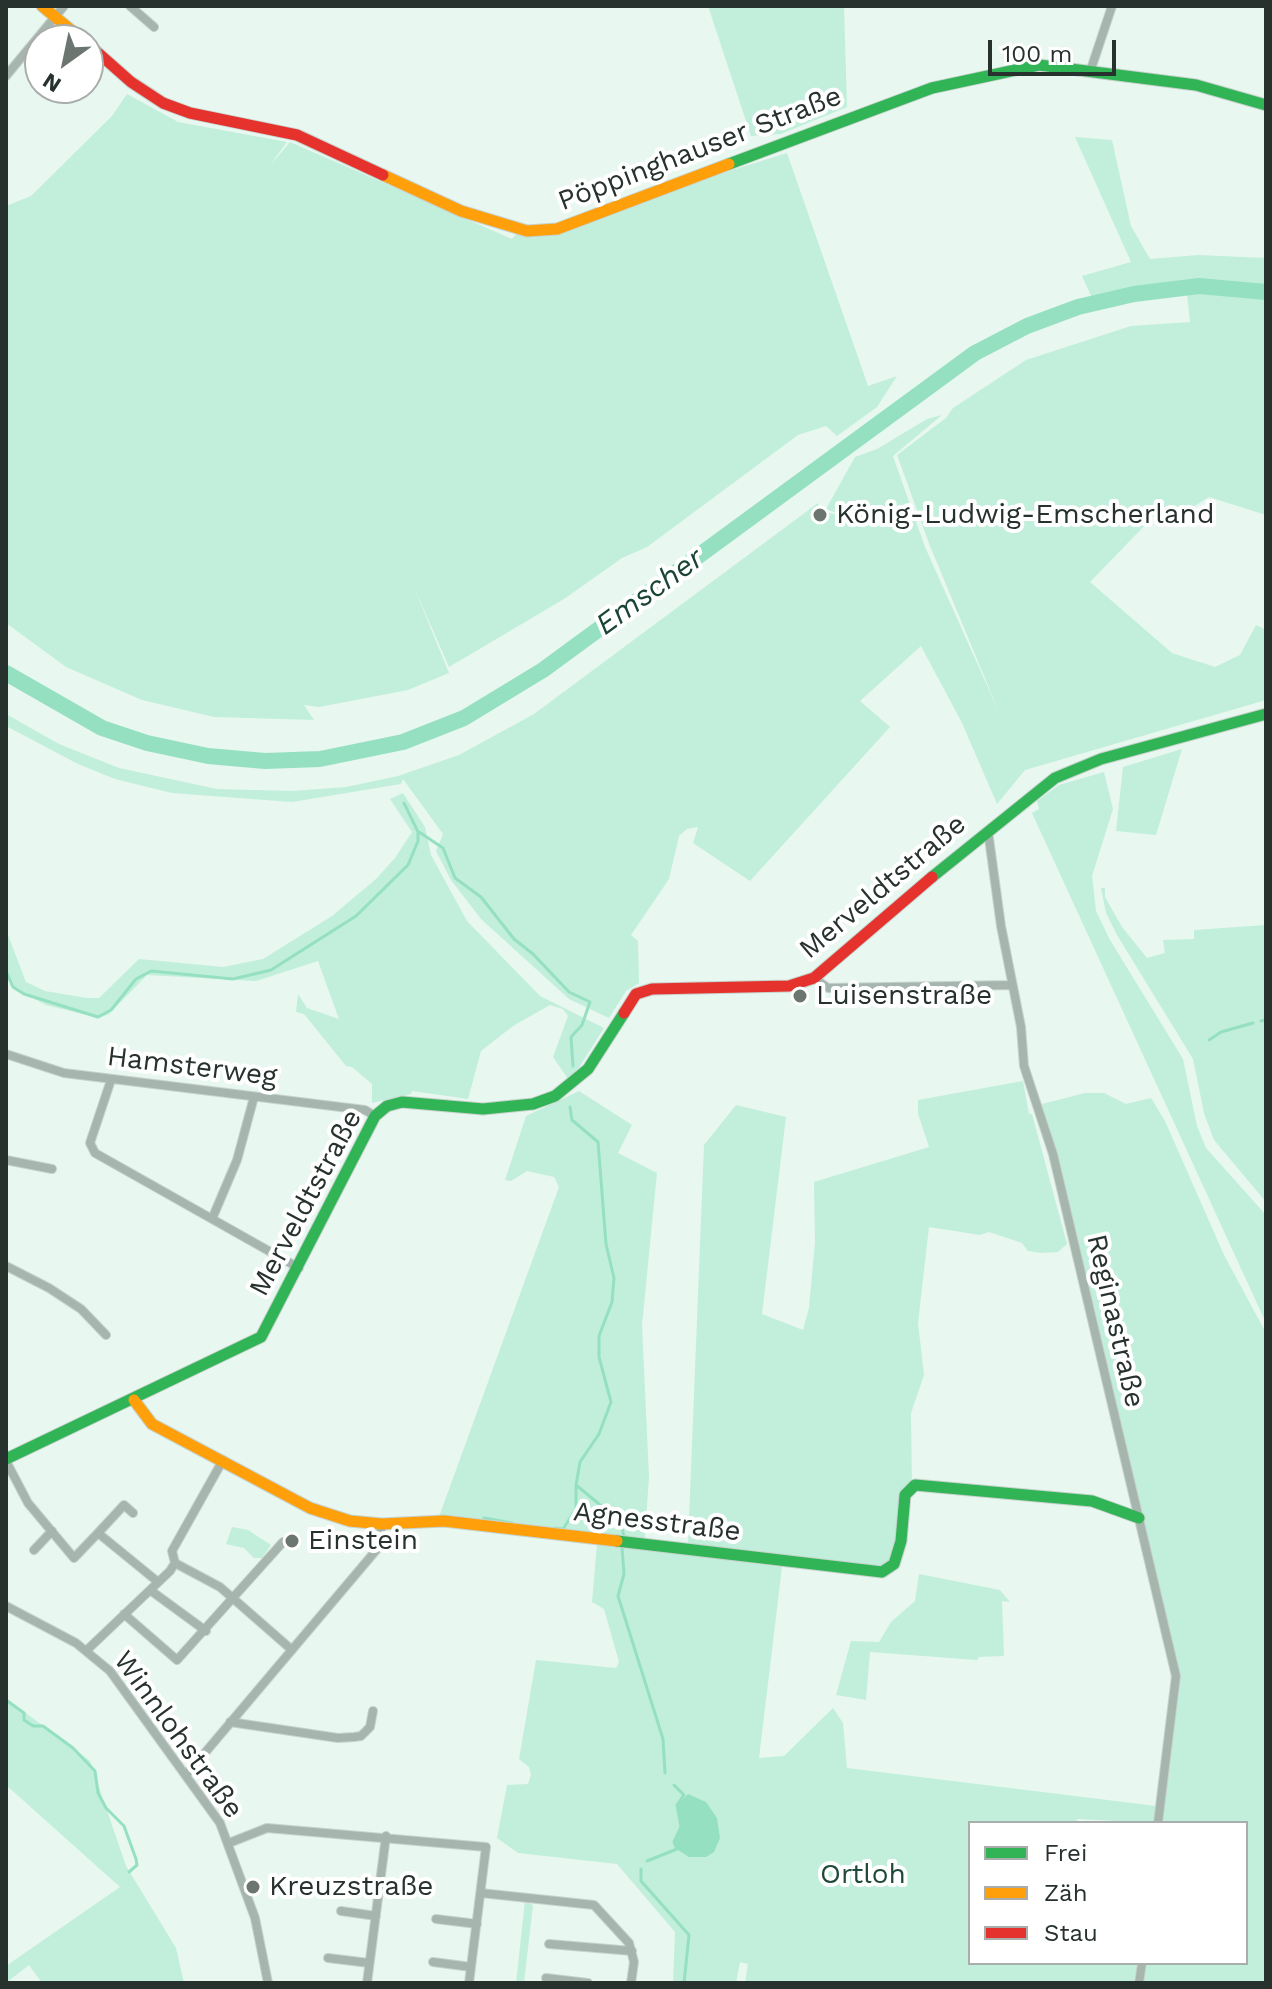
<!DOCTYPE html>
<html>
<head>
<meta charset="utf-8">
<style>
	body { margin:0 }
	#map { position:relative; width:1272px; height:1989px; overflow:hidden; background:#e8f7f0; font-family:"Work Sans",sans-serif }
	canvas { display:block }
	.frame { position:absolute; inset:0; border:8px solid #27312d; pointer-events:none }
	.legend { position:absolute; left:968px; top:1821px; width:280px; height:144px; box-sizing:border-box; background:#fff; border:2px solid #a9adab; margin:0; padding:10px 14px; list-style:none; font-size:24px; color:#27312d }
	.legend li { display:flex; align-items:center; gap:16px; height:40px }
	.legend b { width:40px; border:2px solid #a9adab }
	.north { position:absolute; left:24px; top:24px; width:80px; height:80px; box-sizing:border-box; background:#fff; border:2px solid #a9adab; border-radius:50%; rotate:213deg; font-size:22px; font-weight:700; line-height:32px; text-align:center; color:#27312d }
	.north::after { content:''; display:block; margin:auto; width:28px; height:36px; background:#6b7671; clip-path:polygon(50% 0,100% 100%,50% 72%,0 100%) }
	.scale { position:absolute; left:988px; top:40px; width:128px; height:36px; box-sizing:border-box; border:4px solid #27312d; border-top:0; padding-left:10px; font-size:24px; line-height:28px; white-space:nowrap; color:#27312d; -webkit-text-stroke:6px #fff; paint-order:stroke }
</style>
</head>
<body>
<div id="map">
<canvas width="1272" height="1989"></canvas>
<div class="frame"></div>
<ul class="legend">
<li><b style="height:10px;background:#30b455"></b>Frei</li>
<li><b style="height:10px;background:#ff9f0a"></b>Zäh</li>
<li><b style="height:10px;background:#e5322d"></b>Stau</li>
</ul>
<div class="north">N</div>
<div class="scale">100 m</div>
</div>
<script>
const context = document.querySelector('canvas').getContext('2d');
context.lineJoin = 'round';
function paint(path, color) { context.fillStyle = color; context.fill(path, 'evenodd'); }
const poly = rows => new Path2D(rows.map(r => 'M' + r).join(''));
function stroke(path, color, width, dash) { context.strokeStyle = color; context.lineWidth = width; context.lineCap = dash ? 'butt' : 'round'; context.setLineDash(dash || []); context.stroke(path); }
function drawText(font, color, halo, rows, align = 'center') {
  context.font = font + ' "Work Sans",sans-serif'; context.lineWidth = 8; context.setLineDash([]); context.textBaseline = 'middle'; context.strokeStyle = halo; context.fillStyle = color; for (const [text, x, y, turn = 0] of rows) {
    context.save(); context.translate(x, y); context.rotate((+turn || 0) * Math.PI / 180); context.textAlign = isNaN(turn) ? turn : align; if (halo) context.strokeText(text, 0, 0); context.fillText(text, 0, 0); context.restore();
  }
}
paint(poly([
	[708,6,844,6,847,107,781,134,751,136],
	[127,94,178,122,287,142,269,167,290,142,512,239,516,234,524,235,787,153,868,386,897,376,877,407,837,436,826,426,798,435,647,547,622,558,564,599,449,667,413,585,449,673,408,690,319,707,304,705,314,720,214,717,142,700,66,667,6,623,6,206,31,196,112,116],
	[1075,137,1112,140,1131,226,1150,259,1198,255,1266,258,1266,287,1195,282,1133,288,1092,298,1082,276,1131,262],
	[1186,285,1206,294,1266,298,1266,515,1209,497,1166,524,1154,516,1090,582,1172,653,1215,667,1240,655,1256,625,1266,630,1266,700,1025,770,997,804,962,723,921,646,860,701,890,727,750,881,693,843,698,827,687,829,679,836,669,879,631,935,638,941,639,983,626,991,609,1018,569,999,481,919,451,880,436,851,443,834,403,779,401,784,292,802,172,793,115,779,78,764,6,726,6,714,59,744,119,768,217,789,292,791,346,787,398,776,459,755,534,714,818,503,819,511,845,516,826,509,855,457,877,449,927,419,942,415,893,456,925,547,999,712,930,546,897,455,946,418,953,408,1026,360,1131,326,1190,322],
	[1182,749,1156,835,1116,831,1123,767],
	[1104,772,1113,809,1092,876,1096,911,1110,940,1183,1059,1197,1126,1206,1148,1266,1215,1266,1323,1032,813,1039,809,1037,801,1059,785],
	[403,793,425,827,431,855,467,921,540,996,604,1028,578,1069,568,1079,553,1057,568,1016,563,1009,550,1005,513,1026,481,1051,468,1099,412,1091,411,1094,372,1103,372,1084,352,1067,346,1066,304,1014,296,1012,298,994,307,1008,339,1019,318,961,256,981,147,975,109,1014,99,1018,46,1005,12,987,6,975,6,930,26,982,45,991,87,998,99,998,139,959,223,967,263,959,332,916,376,879,395,858,412,832,390,799],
	[1101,888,1105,888,1105,897,1122,927,1147,958,1165,953,1163,940,1194,939,1194,930,1266,925,1266,1202,1214,1140,1204,1113,1193,1059,1117,935,1106,913],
	[1023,1081,1029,1114,1032,1114,1067,1244,1058,1252,1041,1253,1028,1251,1022,1243,989,1232,980,1235,929,1227,918,1323,924,1375,911,1413,912,1490,897,1559,878,1568,688,1544,704,1145,736,1105,786,1117,762,1314,803,1330,809,1308,815,1242,814,1182,929,1147,918,1114,918,1100],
	[579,1091,632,1125,618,1153,657,1173,642,1325,649,1477,644,1549,782,1567,759,1758,784,1756,833,1708,843,1723,847,1768,1156,1806,1155,1823,1077,1819,1076,1823,970,1823,970,1963,1137,1963,1134,1983,745,1983,748,1964,740,1962,736,1983,673,1983,675,1932,617,1864,518,1853,497,1838,507,1785,528,1784,531,1775,529,1767,519,1759,536,1660,616,1668,619,1662,604,1609,592,1602,597,1544,436,1525,559,1187,554,1177,527,1171,511,1181,505,1180,526,1116],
	[1085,1093,1104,1093,1126,1104,1151,1098,1165,1121,1224,1255,1266,1333,1266,1983,1141,1983,1144,1963,1246,1963,1246,1823,1160,1823,1177,1676,1042,1104],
	[232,1527,248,1530,271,1545,262,1558,254,1558,244,1548,226,1544],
	[919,1574,1000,1590,1010,1602,1002,1601,1004,1656,979,1657,977,1660,870,1652,866,1700,836,1695,851,1641,879,1642,891,1622,915,1601],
	[6,1698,90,1761,126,1866,176,1948,184,1983,42,1983,29,1965,6,1983,6,1966,120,1887,6,1785],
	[525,1901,533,1905,524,1983,516,1983]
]), '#c1efdb');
paint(poly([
	[688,1794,706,1802,717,1818,720,1838,714,1852,706,1857,689,1857,675,1848,674,1842,681,1827,677,1805]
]), '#96e0c2');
stroke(poly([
	[419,832,443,848,455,878,481,897,514,939,533,954,569,992,590,1002,582,1025,571,1037,573,1066],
	[6,971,13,987,24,994,98,1017,111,1010,136,979,151,971,233,979,271,970,356,916,408,865,418,841,418,832,404,803],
	[1261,1021,1266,1020],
	[1209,1040,1221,1032,1253,1023],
	[570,1107,572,1120,598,1142,606,1244,614,1278,612,1302,599,1336,599,1357,611,1402,599,1434,580,1462,576,1485,621,1522,624,1538],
	[484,1518,512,1523],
	[555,1528,563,1529,576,1509,576,1485],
	[622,1547,624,1574,618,1596,663,1739,665,1773],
	[6,1700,24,1713,24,1720,33,1726,43,1726,73,1748,95,1771,98,1793,106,1808,124,1826,136,1859,137,1865,129,1872],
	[647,1861,677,1849,674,1842,681,1827,677,1805,684,1795,674,1785],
	[641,1869,641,1881,689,1935,684,1983]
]), '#96e0c2', 3);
stroke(poly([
	[6,673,102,728,147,743,208,756,265,761,320,759,403,742,464,718,543,670,975,353,1027,326,1078,307,1134,294,1199,286,1266,292]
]), '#96e0c2', 16);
const street = poly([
	[130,6,154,27],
	[1091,69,1112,6],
	[6,76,64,6],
	[988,831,1001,926,1021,1027,1024,1066,1053,1154,1176,1676,1158,1823],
	[814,978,828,988,1012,985],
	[6,1054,64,1073,365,1110,375,1116],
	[111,1080,90,1143,95,1153,299,1268],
	[6,1160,52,1169],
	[212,1219,237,1160,254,1097],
	[6,1266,49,1288,81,1309,106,1335],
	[6,1461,28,1503,74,1558,98,1533],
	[133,1513,124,1505,98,1533,158,1582],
	[34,1550,52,1531],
	[175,1563,220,1587,292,1650],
	[150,1590,206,1631],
	[6,1606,76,1643,110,1671,220,1823,255,1918,268,1983],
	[124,1614,177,1660,283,1542],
	[87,1650,170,1571,175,1563,172,1551,223,1460],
	[230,1722,338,1738,354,1737,361,1736,370,1727,373,1711],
	[187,1774,378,1548,382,1524],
	[229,1843,267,1828,486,1847,469,1983],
	[481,1893,594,1905,629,1943,634,1962,631,1983],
	[341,1911,376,1916],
	[436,1919,477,1924],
	[549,1944,632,1951],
	[328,1958,369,1963],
	[433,1962,471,1967],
	[546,1978,588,1983],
	[367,1983,386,1836],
	[1139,1983,1142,1963]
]);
const fast = poly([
	[729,164,932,88,1039,65,1196,85,1266,105],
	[932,877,1055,778,1101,759,1266,714],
	[6,1459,261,1337,375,1116,387,1106,402,1102,483,1109,533,1104,555,1096,588,1069,624,1013],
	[617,1541,882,1572,894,1564,901,1541,905,1495,915,1485,1092,1501,1139,1518]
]);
const slow = poly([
	[42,6,83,40],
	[383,175,461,211,527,231,557,229,729,164],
	[134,1400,152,1424,310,1508,350,1521,382,1524,444,1521,617,1541]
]);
const jam = poly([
	[88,44,131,82,163,103,190,113,297,135,383,175],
	[624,1013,636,994,652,989,789,986,814,978,932,877]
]);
stroke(street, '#c7d2cd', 10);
stroke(fast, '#c7d2cd', 13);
stroke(slow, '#c7d2cd', 13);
stroke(jam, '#c7d2cd', 13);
stroke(street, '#a7b5af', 8);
stroke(fast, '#30b455', 11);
stroke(slow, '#ff9f0a', 11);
stroke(jam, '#e5322d', 11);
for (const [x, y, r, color] of [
	[820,515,8,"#6b7671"],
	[800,996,8,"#6b7671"],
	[292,1541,8,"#6b7671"],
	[253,1887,8,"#6b7671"]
]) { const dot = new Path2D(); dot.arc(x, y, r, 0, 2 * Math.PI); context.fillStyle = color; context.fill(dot); stroke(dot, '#fff', 3); }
drawText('28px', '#27312d', '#fff', [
	["Pöppinghauser Straße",700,149,-21],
	["Merveldtstraße",883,887,-40],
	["Hamsterweg",192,1067,7],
	["Merveldtstraße",306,1203,-62],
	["Reginastraße",1115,1321,77],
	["Agnesstraße",657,1522,7],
	["Winnlohstraße",178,1735,54]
]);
drawText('28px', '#27312d', '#fff', [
	["König-Ludwig-Emscherland",836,515],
	["Luisenstraße",816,996],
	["Einstein",308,1541],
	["Kreuzstraße",269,1887]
], 'left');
drawText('28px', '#1f4a39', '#fff', [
	["Ortloh",863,1875]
]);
drawText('italic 30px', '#1a4535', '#fff', [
	["Emscher",650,592,-36]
]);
</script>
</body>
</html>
